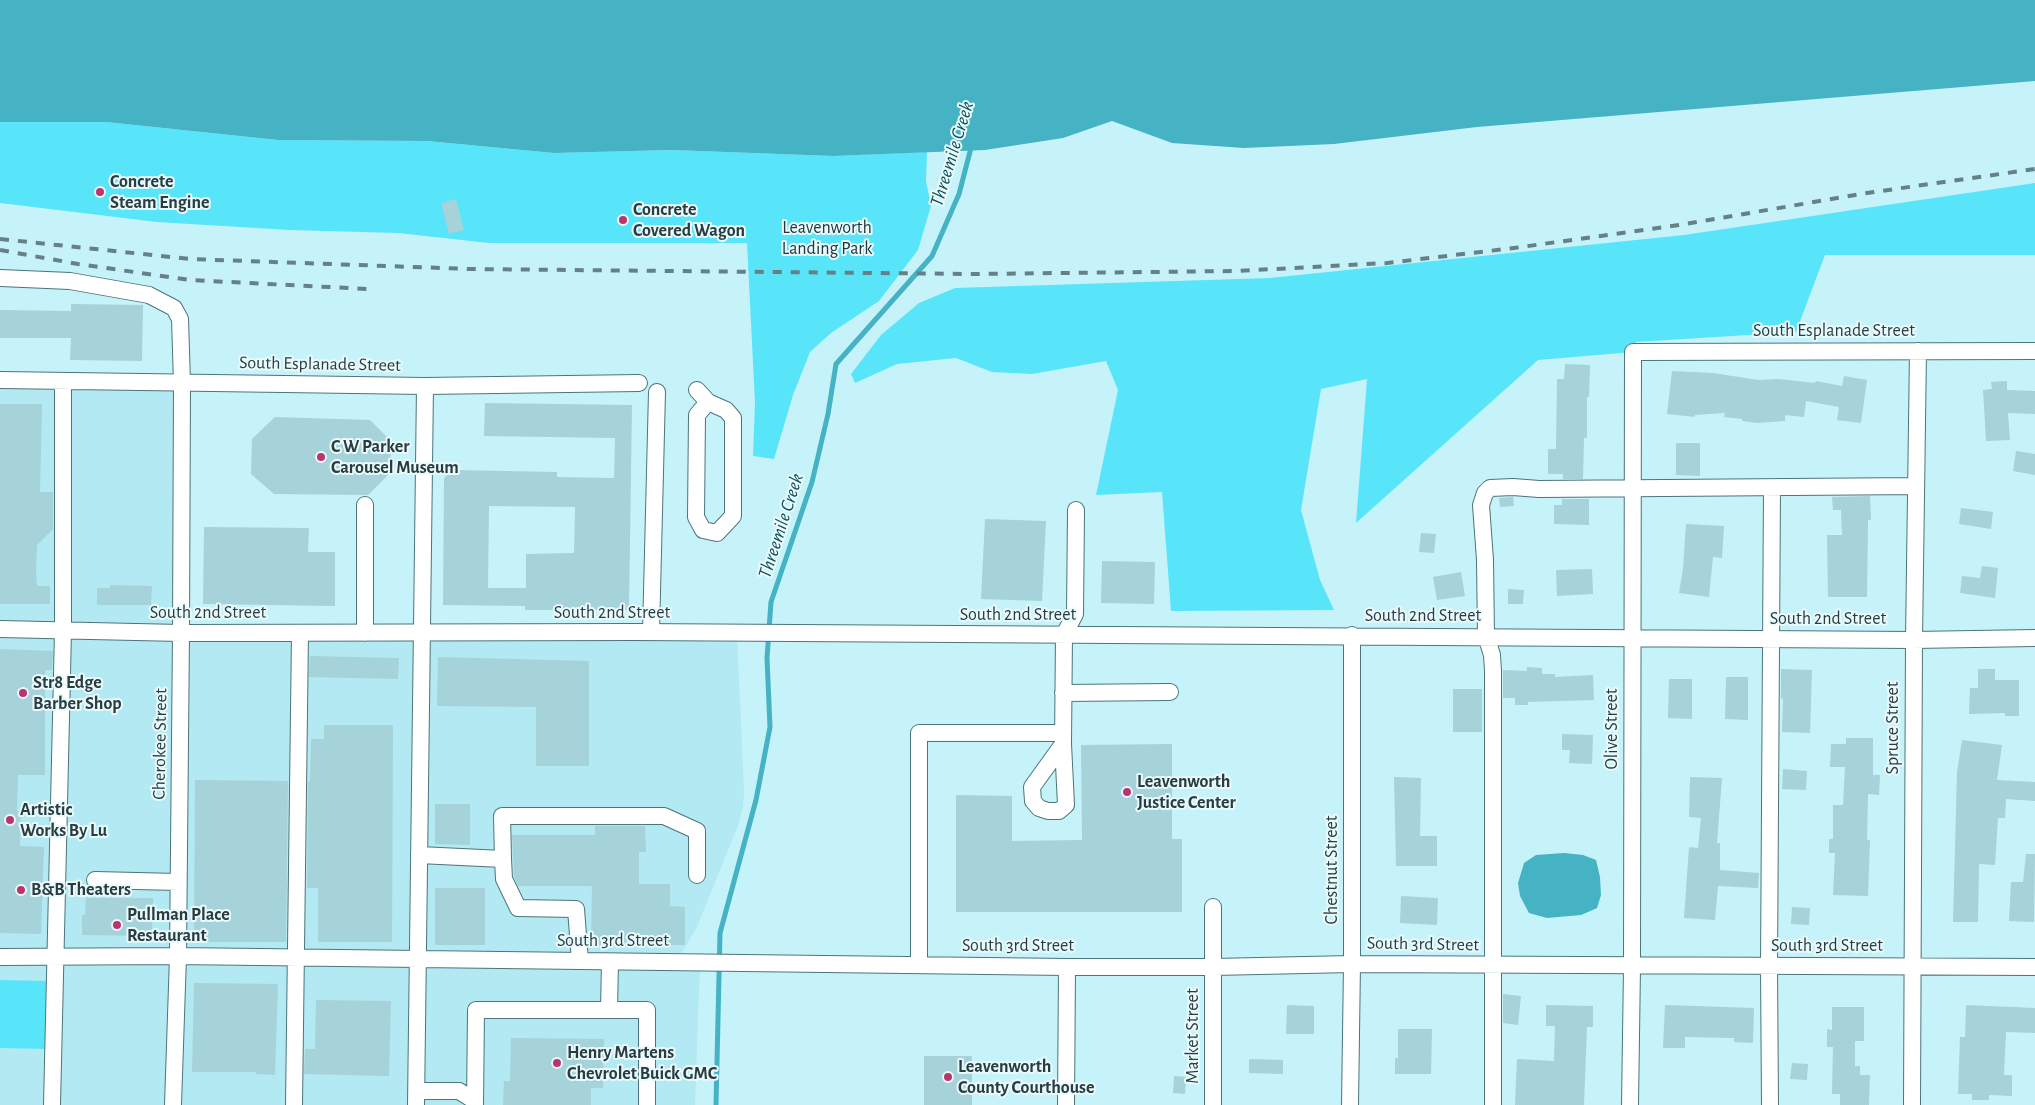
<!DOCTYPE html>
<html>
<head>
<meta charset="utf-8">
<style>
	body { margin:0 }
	canvas { display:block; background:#c6f2fa }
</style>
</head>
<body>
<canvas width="2035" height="1105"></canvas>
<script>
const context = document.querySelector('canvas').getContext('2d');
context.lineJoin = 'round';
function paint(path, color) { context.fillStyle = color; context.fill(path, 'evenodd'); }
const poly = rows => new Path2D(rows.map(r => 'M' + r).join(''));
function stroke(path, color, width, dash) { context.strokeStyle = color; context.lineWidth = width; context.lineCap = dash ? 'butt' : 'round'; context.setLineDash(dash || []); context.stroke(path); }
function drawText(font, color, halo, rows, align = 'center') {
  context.font = font + ' "Alegreya Sans",sans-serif'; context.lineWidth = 4; context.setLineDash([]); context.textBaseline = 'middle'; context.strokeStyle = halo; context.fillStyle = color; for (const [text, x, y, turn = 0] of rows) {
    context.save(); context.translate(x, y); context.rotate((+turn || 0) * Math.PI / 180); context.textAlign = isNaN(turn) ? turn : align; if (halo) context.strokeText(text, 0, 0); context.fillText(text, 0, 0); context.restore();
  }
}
paint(poly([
	[0,380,182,383,181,633,737,633,744,793,743,806,738,826,696,929,676,961,700,962,695,1105,0,1105]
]), '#b2e9f2');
paint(poly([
	[0,122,106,122,278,140,427,141,554,153,672,150,833,156,927,152,926,181,931,206,918,250,879,301,831,333,810,352,793,395,774,459,753,456,755,403,747,243,489,243,398,233,289,230,157,222,0,203],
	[2035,183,2035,255,1825,255,1796,332,1636,342,1633,352,1538,360,1356,523,1367,379,1321,389,1301,510,1320,580,1334,610,1171,611,1162,492,1096,495,1118,390,1106,361,1032,374,992,372,956,358,897,364,855,383,851,374,881,335,919,303,955,288,1270,278,1684,235],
	[0,980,50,981,50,1049,0,1048]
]), '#59e5f9');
paint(poly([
	[0,0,2035,0,2035,81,1477,127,1334,144,1244,148,1172,143,1112,121,1063,138,985,150,833,156,672,150,554,153,427,141,278,140,106,122,0,122],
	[1564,853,1583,855,1596,860,1600,877,1601,895,1597,908,1581,915,1547,918,1529,913,1520,896,1518,883,1524,863,1536,855]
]), '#45b3c4');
stroke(poly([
	[716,1105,720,933,756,800,770,727,767,658,771,602,812,482,828,414,836,364,932,256,959,194,972,144]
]), '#45b3c4', 5);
paint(poly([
	[456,199,464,230,449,234,441,203],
	[71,304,143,305,142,361,70,360,71,338,0,338,0,310,71,311],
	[1565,364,1590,365,1589,397,1587,397,1587,438,1584,438,1583,479,1563,479,1563,474,1548,474,1548,449,1556,449,1557,379,1564,379],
	[1672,371,1713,373,1758,380,1779,379,1815,383,1816,381,1842,386,1844,376,1867,380,1861,423,1837,420,1839,407,1806,401,1804,417,1785,415,1785,421,1757,423,1742,421,1742,419,1724,417,1725,413,1695,415,1695,417,1667,414],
	[2007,381,2007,390,2035,391,2035,414,2008,413,2010,440,1986,441,1983,390,1992,389,1991,382],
	[485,403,632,405,629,610,525,610,525,606,443,605,444,478,453,470,557,472,557,477,614,478,615,438,484,436],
	[489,506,575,507,574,553,526,554,526,588,488,588],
	[0,404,42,404,40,492,53,492,53,529,37,545,36,571,37,586,50,586,50,604,0,604],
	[275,417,370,420,391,441,390,473,368,495,274,494,251,474,252,439],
	[1676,443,1700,443,1700,476,1676,475],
	[2016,451,2035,454,2035,475,2013,471],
	[1870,496,1871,520,1868,520,1867,597,1828,597,1827,535,1842,535,1841,510,1833,510,1832,497],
	[1513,497,1514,506,1500,507,1499,498],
	[1562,499,1589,499,1589,525,1554,524,1554,505,1562,505],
	[1961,508,1993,512,1991,529,1959,524],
	[985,519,1046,521,1042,601,981,599],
	[1686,524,1724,526,1722,558,1713,557,1709,597,1679,593,1683,569],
	[204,527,309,528,308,552,335,552,335,606,203,604],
	[1421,533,1436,534,1434,553,1419,552],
	[1102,561,1155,562,1154,604,1101,603],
	[1982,566,1998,568,1995,598,1960,593,1962,576,1980,578],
	[1592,569,1593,594,1557,596,1556,570],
	[1461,572,1465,596,1437,600,1433,577],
	[110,585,152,586,151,605,97,605,97,588,110,588],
	[1508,589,1524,590,1523,604,1508,604],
	[0,649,53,651,52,670,45,670,45,775,18,775,17,811,21,811,20,846,44,847,41,934,0,933],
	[310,656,399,658,398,679,309,677],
	[438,657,589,661,589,766,536,766,536,707,437,706],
	[1527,667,1542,668,1542,674,1555,674,1555,677,1593,675,1594,700,1528,702,1528,705,1515,705,1515,698,1503,698,1503,670,1527,671],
	[1781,669,1812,670,1810,733,1782,732,1783,699,1781,698],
	[1978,669,1995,669,1995,680,2019,680,2019,716,2005,716,2005,713,1969,714,1970,688,1978,688],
	[1726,677,1748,677,1748,720,1725,719],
	[1669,679,1692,679,1692,719,1668,718],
	[1453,689,1482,689,1482,732,1453,732],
	[324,725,393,725,392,942,318,942,318,888,307,888,308,781,310,782,311,739,324,739],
	[1562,734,1593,735,1592,764,1569,763,1570,750,1562,750],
	[1846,738,1873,738,1873,775,1880,775,1879,795,1868,794,1867,840,1870,840,1868,896,1833,895,1835,853,1829,853,1829,839,1833,839,1833,805,1843,805,1845,767,1830,767,1831,744,1846,744],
	[1962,740,2002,745,1997,780,2035,782,2035,801,2006,799,2005,818,1998,818,1995,865,1979,864,1978,922,1953,922,1957,772],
	[1172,744,1172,839,1182,839,1182,912,956,912,956,795,1012,796,1012,841,1082,840,1081,745],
	[1783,769,1807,771,1806,790,1782,789],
	[1394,777,1421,778,1420,836,1437,836,1437,866,1396,866],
	[1690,777,1722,778,1717,843,1720,843,1720,870,1759,873,1758,888,1718,886,1715,920,1684,918,1689,847,1698,848,1701,818,1689,817],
	[195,780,288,781,286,942,194,942],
	[435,804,470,804,470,845,435,844],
	[595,826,645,826,646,852,639,852,639,884,670,884,670,906,685,907,685,945,591,945,592,886,518,886,514,876,512,835,595,835],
	[2026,854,2035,854,2034,922,2009,921,2011,882,2023,882],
	[435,888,485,888,485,945,435,945],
	[1401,896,1438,898,1437,925,1400,923],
	[86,898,153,898,152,936,82,935,82,915,85,915],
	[1792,907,1810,908,1809,925,1791,924],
	[194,983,278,984,275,1075,256,1074,256,1072,192,1072],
	[1503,994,1521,996,1518,1025,1503,1023],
	[316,1000,391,1001,389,1076,304,1074,305,1049,315,1049],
	[1287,1005,1314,1006,1314,1034,1286,1034],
	[1546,1005,1593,1006,1593,1027,1587,1027,1584,1105,1515,1105,1517,1059,1554,1061,1555,1026,1546,1026],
	[1665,1005,1754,1008,1753,1043,1734,1042,1734,1038,1685,1037,1685,1048,1663,1048],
	[1966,1005,2035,1008,2035,1033,2006,1032,2004,1075,2012,1075,2012,1096,1989,1095,1989,1100,1972,1100,1972,1094,1958,1094,1960,1037,1965,1037],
	[1832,1007,1864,1007,1864,1041,1855,1041,1855,1066,1860,1066,1860,1075,1870,1075,1869,1105,1840,1105,1840,1094,1832,1094,1833,1047,1827,1047,1827,1029,1832,1030],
	[1398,1029,1432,1029,1431,1074,1395,1074,1395,1058,1398,1058],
	[511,1038,604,1039,603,1088,591,1088,591,1105,503,1105,504,1081,510,1081],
	[924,1056,972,1056,972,1105,924,1105],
	[1249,1059,1283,1060,1283,1074,1249,1073],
	[1792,1063,1808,1064,1807,1080,1790,1079],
	[1174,1076,1186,1077,1185,1094,1173,1093]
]), '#a6d2d9');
const minor = poly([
	[0,278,70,281,149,295,174,308,180,319,182,383,181,633,178,956,173,1105],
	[0,380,425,386,639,383],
	[697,390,708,402,726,410,733,418,733,516,717,533,703,530,696,517,697,415,708,402],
	[365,505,365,633],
	[0,629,181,633,635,632,1914,640,2035,638],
	[651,632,657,392],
	[1063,693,1170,692],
	[1063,744,1066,805,1059,811,1048,811,1039,808,1033,801,1032,787,1063,744,1064,635,1075,614,1076,510],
	[419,855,503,859,502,816,664,816,697,831,697,875],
	[503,859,504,879,518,908,576,909,580,961],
	[95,880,178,882],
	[0,957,178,956,1067,967,1213,967,1352,964,2035,967],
	[919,965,919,733,1063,733],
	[609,1010,610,962],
	[417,1091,459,1091,475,1101],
	[52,1105,63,631,63,381],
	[294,1105,300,633],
	[416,1105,425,386],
	[475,1105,476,1010,647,1010,647,1105],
	[1066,1105,1067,967],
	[1213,1105,1213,907],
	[1350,1105,1352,964,1352,635],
	[1493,1105,1493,671,1492,655,1486,636,1485,560,1481,505,1485,493,1490,488,1513,487,1539,489,1916,486],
	[1630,1105,1632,967,1633,352,2035,351],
	[1770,1105,1769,966,1772,488],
	[1912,1105,1914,640,1918,351]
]);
stroke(minor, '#4b757b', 18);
stroke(minor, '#fff', 16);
stroke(poly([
	[0,239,190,259,470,269,974,274,1237,271,1387,263,1514,248,1679,225,1867,193,2035,169],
	[0,250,78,264,190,280,368,289]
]), '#658186', 4, [9, 9]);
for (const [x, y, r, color] of [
	[100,192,5,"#bd336e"],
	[623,220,5,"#bd336e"],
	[321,457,5,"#bd336e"],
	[23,693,5,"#bd336e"],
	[1127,792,5,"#bd336e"],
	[10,820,5,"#bd336e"],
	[21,890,5,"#bd336e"],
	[117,925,5,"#bd336e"],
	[557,1063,5,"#bd336e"],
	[948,1077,5,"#bd336e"]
]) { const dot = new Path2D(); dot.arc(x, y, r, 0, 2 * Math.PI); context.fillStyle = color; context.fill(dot); stroke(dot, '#e9fafd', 2); }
drawText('bold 18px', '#2a3c3f', '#e9fafd', [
	["Concrete",110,182],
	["Steam Engine",110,203],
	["Concrete",633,210],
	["Covered Wagon",633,231],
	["C W Parker",331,447],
	["Carousel Museum",331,468],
	["Str8 Edge",33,683],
	["Barber Shop",33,704],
	["Leavenworth",1137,782],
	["Justice Center",1137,803],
	["Artistic",20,810],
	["Works By Lu",20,831],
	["B&B Theaters",31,890],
	["Pullman Place",127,915],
	["Restaurant",127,936],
	["Henry Martens",567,1053],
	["Chevrolet Buick GMC",567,1074],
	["Leavenworth",958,1067],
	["County Courthouse",958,1088]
], 'left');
drawText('18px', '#20383c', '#e9fafd', [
	["Leavenworth",827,228],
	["Landing Park",827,249]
]);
drawText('18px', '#2a3c3f', '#e9fafd', [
	["South Esplanade Street",1834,331],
	["South Esplanade Street",320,364,1],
	["South 2nd Street",208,613],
	["South 2nd Street",612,613],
	["South 2nd Street",1018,615],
	["South 2nd Street",1423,616],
	["South 2nd Street",1828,619],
	["Spruce Street",1893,728,-90],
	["Olive Street",1612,729,-90],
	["Cherokee Street",160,744,-89],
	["Chestnut Street",1332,870,-90],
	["South 3rd Street",613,941],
	["South 3rd Street",1423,944,1],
	["South 3rd Street",1018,946],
	["South 3rd Street",1827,946],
	["Market Street",1193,1036,-90]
]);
drawText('italic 19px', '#0e4f58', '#e9fafd', [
	["Threemile Creek",952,154,-73],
	["Threemile Creek",781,526,-72]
]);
</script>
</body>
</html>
